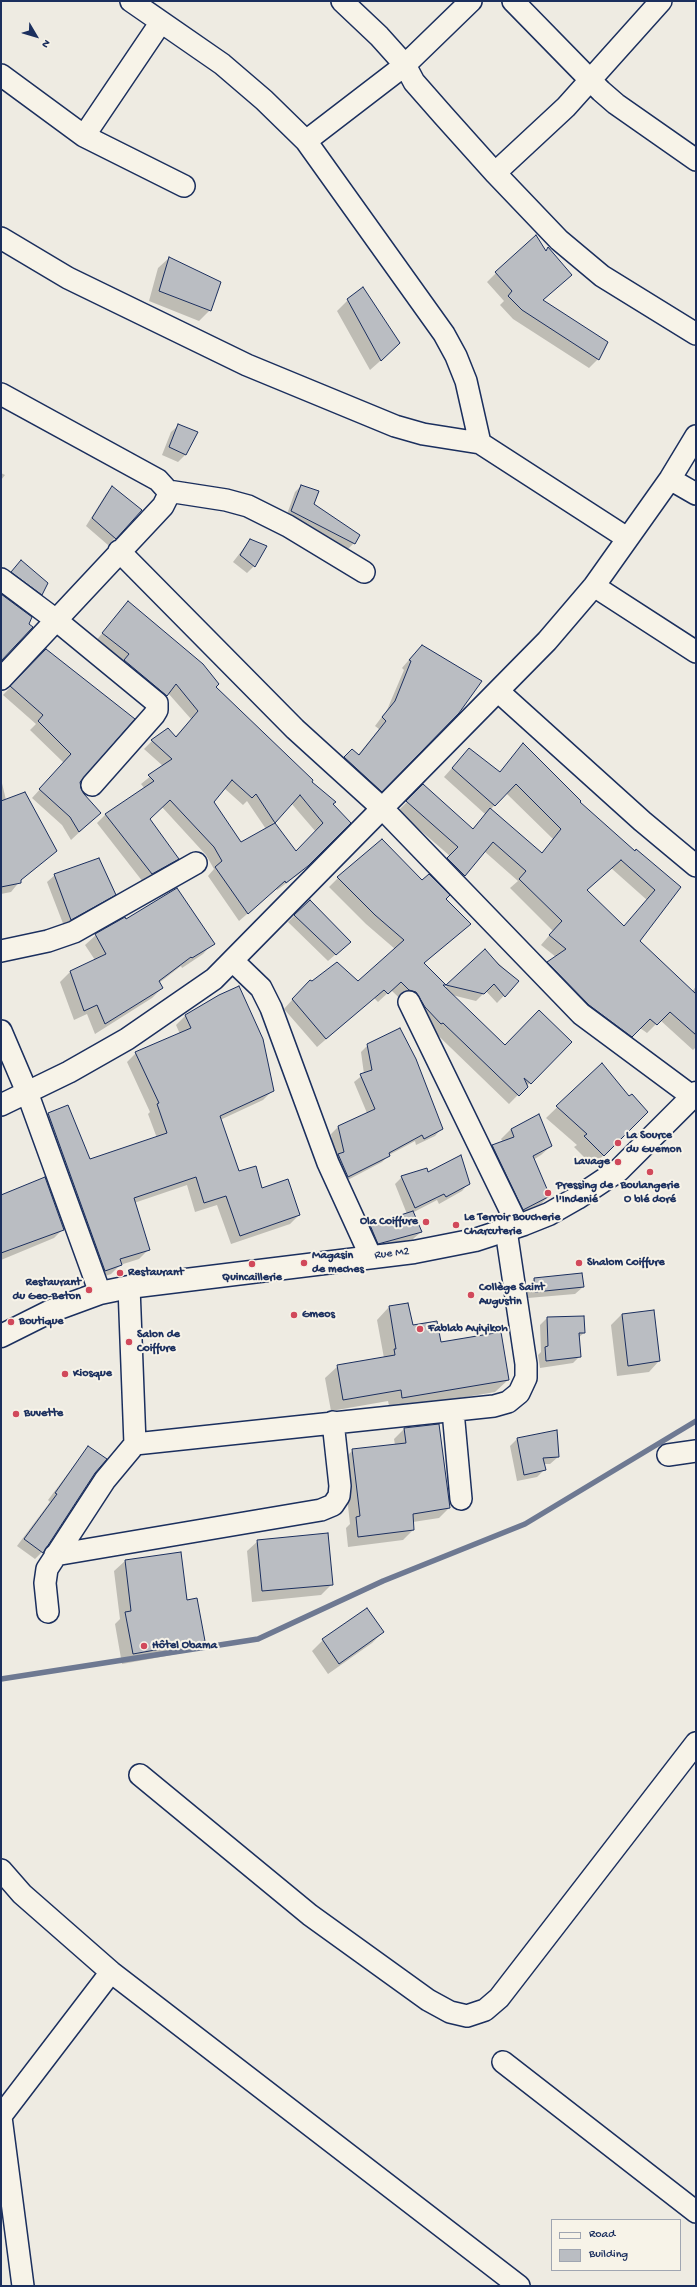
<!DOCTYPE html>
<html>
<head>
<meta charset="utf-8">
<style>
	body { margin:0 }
	#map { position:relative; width:697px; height:2287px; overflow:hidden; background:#eeebe2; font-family:"Gochi Hand",sans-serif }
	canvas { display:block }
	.frame { position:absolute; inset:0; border:2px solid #1b2f5e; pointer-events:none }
	.legend { position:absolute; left:551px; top:2219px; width:130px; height:52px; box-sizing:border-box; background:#f7f3e8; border:1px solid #9fa5b1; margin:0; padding:5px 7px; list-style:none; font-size:12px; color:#1b2f5e }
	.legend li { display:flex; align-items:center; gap:8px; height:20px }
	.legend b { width:20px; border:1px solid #9fa5b1 }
	.north { position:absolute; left:16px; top:16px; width:40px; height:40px; -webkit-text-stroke:3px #f7f3e8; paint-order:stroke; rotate:128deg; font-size:11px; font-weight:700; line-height:16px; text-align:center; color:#1b2f5e }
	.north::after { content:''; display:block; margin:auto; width:14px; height:18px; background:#1b2f5e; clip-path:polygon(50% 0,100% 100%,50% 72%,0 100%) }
</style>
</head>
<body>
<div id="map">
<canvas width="697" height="2287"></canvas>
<div class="frame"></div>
<ul class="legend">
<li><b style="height:5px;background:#f7f3e8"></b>Road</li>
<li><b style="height:11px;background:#babdc2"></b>Building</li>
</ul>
<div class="north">N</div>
</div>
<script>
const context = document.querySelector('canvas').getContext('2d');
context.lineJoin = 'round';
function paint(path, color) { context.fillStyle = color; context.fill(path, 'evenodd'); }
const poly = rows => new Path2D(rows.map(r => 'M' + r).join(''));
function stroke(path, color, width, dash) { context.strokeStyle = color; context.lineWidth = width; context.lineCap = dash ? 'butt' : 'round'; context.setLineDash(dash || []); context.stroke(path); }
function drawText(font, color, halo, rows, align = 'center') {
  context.font = font + ' "Gochi Hand",sans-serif'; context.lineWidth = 4; context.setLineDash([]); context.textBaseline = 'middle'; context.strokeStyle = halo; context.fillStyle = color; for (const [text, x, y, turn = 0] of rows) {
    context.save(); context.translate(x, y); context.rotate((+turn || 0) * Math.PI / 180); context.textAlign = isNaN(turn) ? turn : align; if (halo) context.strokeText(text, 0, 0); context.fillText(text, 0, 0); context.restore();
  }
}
paint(poly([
	[545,252,571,275,542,301,598,359,589,368,513,319,500,305,504,301,487,282,496,273],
	[169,258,210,310,199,321,149,301,158,268],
	[348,300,388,354,370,370,337,311],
	[179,425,196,433,185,455,178,462,162,455,171,432],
	[1,473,5,475,1,480],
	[301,486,313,505,354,543,348,549,286,517,295,492],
	[113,487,115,538,108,545,86,526,106,494],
	[250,540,254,566,247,573,233,562],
	[14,569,41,594,34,601,5,579],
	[128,602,350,823,299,874,277,890,276,889,239,921,208,876,214,869,206,855,162,807,149,819,178,859,170,867,143,882,97,823,105,815,145,789,141,784,163,766,144,749,152,741,175,737,191,719,168,693,158,704,95,642],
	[224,788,243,805,247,801,266,829,241,844,212,802],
	[291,803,316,832,296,853,273,823],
	[46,650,80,789,100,813,71,840,62,825,32,798,64,763,30,730,36,724,3,695],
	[414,654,458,713,373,799,337,766,352,750,358,755,379,729,375,726,387,710,404,670,402,668],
	[523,745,578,802,634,852,680,887,639,941,692,992,696,986,696,1047,693,1050,660,1020,647,1033,640,1028,622,1045,539,971,556,957,541,945,553,931,510,888,518,881,484,851,455,885,438,867,450,856,398,811,423,786,472,830,485,814,444,777,460,759,499,773],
	[506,793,553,839,541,854,491,809],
	[611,868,647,900,624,927,586,891],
	[1,779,6,800,56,851,20,881,11,892,1,894],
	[55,875,114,894,107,902,64,926,47,882],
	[338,878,422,882,445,899,470,924,423,964,443,986,445,988,485,951,518,981,497,1003,486,991,476,1001,452,995,505,1047,570,1042,509,1104,391,990,378,1002,374,998,317,1047,284,1009,301,990,358,983,395,949,366,924,329,887],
	[295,915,350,942,328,961,288,922],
	[126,920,213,943,203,954,182,968,181,966,159,983,162,988,152,998,95,1034,87,1014,74,1020,60,982,70,972,95,960,85,945,96,935],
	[220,996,273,1090,263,1100,220,1120,239,1172,299,1215,290,1224,231,1244,217,1205,195,1212,187,1185,134,1203,148,1250,139,1259,120,1265,111,1274,96,1279,39,1123,48,1114,67,1106,90,1160,157,1138,148,1114,150,1112,127,1062,136,1053,180,1034,176,1025,185,1016],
	[368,1045,442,1128,435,1136,416,1145,415,1141,389,1155,382,1162,340,1184,331,1134,338,1127,367,1113,354,1082,364,1074,361,1052],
	[602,1064,629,1098,646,1112,593,1166,574,1147,577,1145,546,1118],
	[511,1129,551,1146,541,1155,533,1160,549,1196,539,1206,514,1219,483,1156,493,1146,503,1142,501,1139],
	[428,1174,469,1183,462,1191,439,1204,437,1200,412,1213,421,1232,413,1239,371,1250,363,1233,370,1226,407,1214,395,1184,402,1177],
	[1,1196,63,1229,54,1238,1,1260],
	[582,1274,583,1287,575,1294,528,1298,527,1286,534,1279],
	[389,1307,412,1326,508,1380,495,1392,390,1410,388,1401,331,1411,325,1378,338,1366,384,1358,377,1320],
	[622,1314,659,1361,649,1372,617,1376,611,1325],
	[547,1318,584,1333,578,1338,580,1356,573,1363,540,1368,538,1355,541,1352,540,1325],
	[438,1425,449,1508,439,1518,413,1522,413,1530,403,1540,348,1547,346,1528,350,1524,343,1460,353,1450,395,1445,394,1439,404,1429],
	[517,1439,558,1457,550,1464,543,1464,544,1470,537,1477,517,1481,510,1446],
	[88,1447,106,1459,42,1552,35,1559,17,1546,50,1502,48,1500],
	[258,1541,332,1584,321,1595,252,1602,247,1551],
	[125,1561,186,1602,204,1640,194,1651,122,1664,115,1624,120,1619,114,1571],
	[367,1609,383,1632,372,1643,328,1674,312,1651,323,1640]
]), '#0003');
stroke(poly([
	[1,1679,258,1639,383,1581,525,1524,696,1421]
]), '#6e7992', 5.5);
const building = poly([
	[536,235,546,251,548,247,572,275,543,300,608,342,599,360,522,310,508,296,512,291,495,272,536,235],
	[169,257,221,282,211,311,159,291,169,257],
	[363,287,400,343,381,361,347,299,363,287],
	[178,424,198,432,186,455,169,447,178,424],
	[301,485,319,491,314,504,360,535,355,544,291,511,301,485],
	[112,486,142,510,116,539,92,518,112,486],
	[250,539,267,546,255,567,240,555,250,539],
	[21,560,48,583,42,595,11,572,21,560],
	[1,594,32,617,29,624,33,627,1,661,1,594],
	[128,601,203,664,219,684,216,687,313,780,312,782,336,802,333,804,351,823,308,866,286,883,285,881,248,914,215,867,222,861,214,847,170,800,150,819,179,859,152,874,105,814,154,781,148,775,172,759,151,740,168,728,176,737,198,711,176,684,167,696,124,660,129,654,102,633,128,601],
	[232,780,252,798,256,794,275,823,241,842,214,802,232,780],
	[300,795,323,823,296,851,275,823,300,795],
	[422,645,482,681,459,713,382,792,344,757,352,749,359,755,386,721,382,717,395,701,411,661,409,660,422,645],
	[46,649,135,719,80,782,81,788,84,794,101,813,79,832,70,817,39,789,71,754,38,721,43,715,10,686,46,649],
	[523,743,581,801,580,802,635,851,636,849,681,887,640,941,696,994,696,1035,670,1012,657,1025,650,1019,632,1037,589,1005,547,962,566,949,549,935,562,921,519,879,526,871,493,842,465,876,447,858,458,847,406,801,423,784,473,829,490,808,542,853,561,829,516,784,495,806,452,768,469,748,500,772,523,743],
	[621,860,655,890,624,926,587,890,621,860],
	[25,792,57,851,21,880,21,883,1,887,1,801,25,792],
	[382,839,422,880,429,874,450,895,446,899,471,924,424,963,446,985,443,985,505,1045,539,1010,572,1042,531,1084,524,1078,528,1087,519,1096,443,1023,441,1024,425,1007,416,992,409,990,401,982,388,994,384,990,326,1039,292,999,310,980,312,981,337,962,358,981,404,940,375,915,337,877,382,839],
	[99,858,116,895,71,920,54,874,99,858],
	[177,888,215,944,192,958,191,957,159,981,163,988,105,1024,97,1005,84,1011,70,971,106,954,95,934,125,917,126,919,177,888],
	[310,900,351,942,336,955,294,915,310,900],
	[485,949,499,965,519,981,505,997,494,984,484,994,446,985,485,949],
	[239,986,263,1039,274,1091,220,1116,239,1171,256,1166,262,1188,288,1179,300,1215,240,1236,226,1196,204,1203,196,1177,134,1198,150,1250,120,1259,122,1265,105,1271,48,1113,68,1105,90,1159,167,1133,157,1104,159,1103,135,1052,191,1028,185,1015,219,995,239,986],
	[400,1028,416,1059,443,1129,424,1139,422,1135,389,1153,390,1156,348,1177,338,1154,344,1152,338,1126,375,1109,360,1074,372,1070,367,1044,400,1028],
	[602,1063,629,1096,632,1094,648,1112,604,1156,584,1136,587,1134,556,1106,602,1063],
	[539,1114,552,1146,533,1156,550,1196,523,1210,492,1145,514,1137,511,1129,539,1114],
	[461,1155,470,1184,446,1197,444,1194,415,1208,401,1176,427,1168,428,1172,461,1155],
	[45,1177,64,1230,1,1253,1,1195,45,1177],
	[413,1211,422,1232,378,1244,370,1225,413,1211],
	[582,1273,584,1287,535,1292,534,1278,582,1273],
	[408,1303,413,1325,437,1321,441,1342,501,1332,509,1380,402,1398,401,1390,343,1400,337,1365,395,1355,394,1349,396,1349,389,1306,408,1303],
	[654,1310,660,1361,628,1366,622,1314,654,1310],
	[584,1316,585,1333,579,1333,581,1357,546,1361,545,1347,548,1346,547,1317,584,1316],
	[439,1424,450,1508,413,1514,414,1530,358,1537,356,1517,360,1516,352,1449,406,1443,404,1428,439,1424],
	[557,1430,559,1457,543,1458,546,1470,524,1475,517,1438,557,1430],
	[88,1446,107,1459,95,1473,43,1553,24,1539,57,1494,55,1493,88,1446],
	[328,1533,333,1585,262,1591,257,1540,328,1533],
	[181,1552,187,1600,197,1598,205,1641,133,1654,125,1612,131,1611,125,1560,181,1552],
	[367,1608,384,1632,339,1664,322,1639,367,1608]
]);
paint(building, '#babdc2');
stroke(building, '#1b2f5e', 1);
const street = poly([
	[131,1,222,64,264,100,306,141,444,334,456,356,466,381,480,443],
	[342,1,379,36,405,65,414,82,443,115,495,173,559,240,602,276,696,334],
	[513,1,601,91,616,104,696,160],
	[1,75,84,136,184,186],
	[84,136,161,22],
	[306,141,405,65,471,1],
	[495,173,566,107,661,1],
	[1,238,68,278,247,365,395,426,423,434,480,443,627,538],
	[1,394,158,480,168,491,167,498,163,506,1,679],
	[670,479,696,494],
	[168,491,226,500,248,506,288,526,364,572],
	[119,551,295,729,382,808,581,1014,693,1097],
	[1,579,56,620,157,703,157,710,154,715,92,785],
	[594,586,696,652],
	[499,692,642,821,696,866],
	[1,951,48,941,74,932,196,863],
	[233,961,261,988,271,1008,328,1163,371,1257],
	[409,1002,518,1226],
	[1,1031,27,1092,100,1293],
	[1,1105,69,1072,127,1039,214,979,547,641,594,586,670,479,696,436],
	[129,1287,135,1444],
	[453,1411,461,1499],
	[668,1455,696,1451],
	[55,1555,321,1510,333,1505,339,1496,340,1486,333,1422],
	[48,1612,45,1583,47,1569,105,1480,135,1444,494,1406,508,1402,519,1393,526,1378,526,1364,506,1230],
	[140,1775,310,1915,428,2000,450,2012,467,2016,485,2010,499,1998,696,1743],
	[1,1870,22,1894,111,1972,519,2286],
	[503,2062,696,2212],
	[1,2116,111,1972],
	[1,2117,23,2286]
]);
const secondary = poly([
	[1,1336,51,1311,100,1293,129,1287,414,1252,475,1240,524,1224,549,1214,577,1198,619,1170,696,1093]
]);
stroke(street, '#1b2f5e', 24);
stroke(secondary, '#1b2f5e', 25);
stroke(street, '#f7f3e8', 21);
stroke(secondary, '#f7f3e8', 22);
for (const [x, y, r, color] of [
	[618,1143,4,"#d1495b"],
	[618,1162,4,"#d1495b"],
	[650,1172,4,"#d1495b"],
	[548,1193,4,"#d1495b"],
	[426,1222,4,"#d1495b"],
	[456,1225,4,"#d1495b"],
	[304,1263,4,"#d1495b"],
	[579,1263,4,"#d1495b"],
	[252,1264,4,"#d1495b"],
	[120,1273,4,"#d1495b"],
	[89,1290,4,"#d1495b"],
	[471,1295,4,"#d1495b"],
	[294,1315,4,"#d1495b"],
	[11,1322,4,"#d1495b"],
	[420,1329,4,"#d1495b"],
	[129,1342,4,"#d1495b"],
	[65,1374,4,"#d1495b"],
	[16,1414,4,"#d1495b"],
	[144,1646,4,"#d1495b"]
]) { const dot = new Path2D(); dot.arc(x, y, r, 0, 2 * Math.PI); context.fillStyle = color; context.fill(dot); stroke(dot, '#f7f3e8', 1.5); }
drawText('bold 12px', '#1b2f5e', '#f7f3e8', [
	["La Source",626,1136],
	["du Guemon",626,1150],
	["Lavage",610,1162,"right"],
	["Pressing de",556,1186],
	["l'Indenié",556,1200],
	["Boulangerie",650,1186,"center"],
	["O blé doré",650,1200,"center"],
	["Le Terroir Boucherie",464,1218],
	["Charcuterie",464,1232],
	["Ola Coiffure",418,1222,"right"],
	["Magasin",312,1256],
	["de meches",312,1270],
	["Shalom Coiffure",587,1263],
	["Restaurant",128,1273],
	["Quincaillerie",252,1278,"center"],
	["Restaurant",81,1283,"right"],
	["du Geo-Beton",81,1297,"right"],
	["Collège Saint",479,1288],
	["Augustin",479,1302],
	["Gmeos",302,1315],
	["Boutique",19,1322],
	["Fablab Ayiyikoh",428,1329],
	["Salon de",137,1335],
	["Coiffure",137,1349],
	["Kiosque",73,1374],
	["Buvette",24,1414],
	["Hôtel Obama",152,1646]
], 'left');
drawText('12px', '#1b2f5e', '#f7f3e8', [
	["Rue M2",392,1254,-7]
]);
</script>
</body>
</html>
